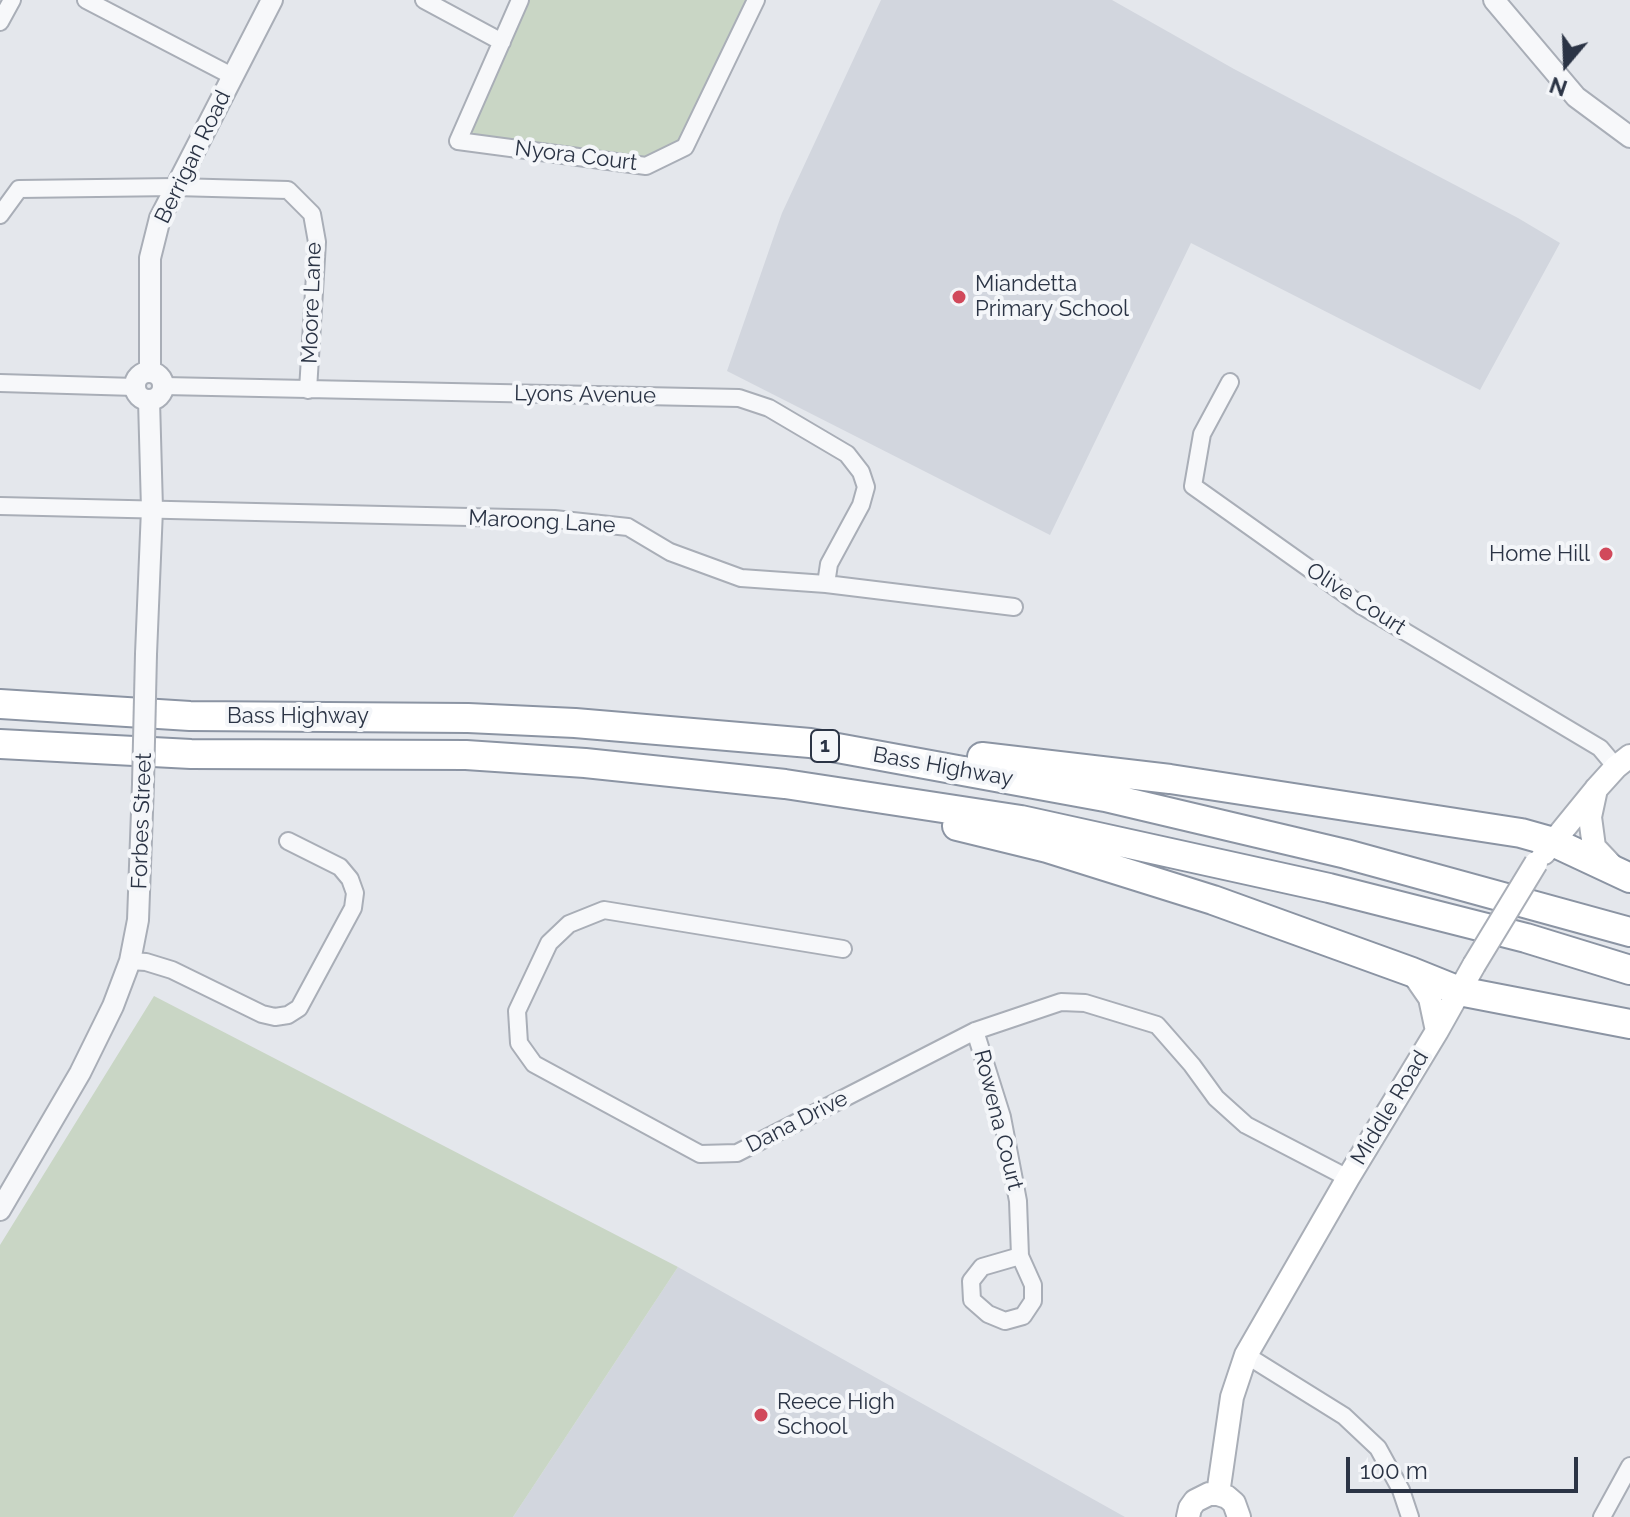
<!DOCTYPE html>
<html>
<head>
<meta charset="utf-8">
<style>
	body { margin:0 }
	#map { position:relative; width:1630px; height:1517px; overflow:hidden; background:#e4e7ec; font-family:Raleway,sans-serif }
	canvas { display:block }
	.north { position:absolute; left:1526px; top:24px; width:80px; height:80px; -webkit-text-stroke:6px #f4f6f9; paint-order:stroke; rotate:199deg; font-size:22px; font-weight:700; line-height:32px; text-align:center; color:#2b3445 }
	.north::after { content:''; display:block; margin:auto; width:28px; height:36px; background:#2b3445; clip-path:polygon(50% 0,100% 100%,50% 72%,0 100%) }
	.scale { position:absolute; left:1346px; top:1457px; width:232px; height:36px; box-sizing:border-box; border:4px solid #2b3445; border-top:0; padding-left:10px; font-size:24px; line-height:28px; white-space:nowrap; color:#2b3445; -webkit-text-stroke:6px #f4f6f9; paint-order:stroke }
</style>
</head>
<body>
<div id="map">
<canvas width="1630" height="1517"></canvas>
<div class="north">N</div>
<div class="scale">100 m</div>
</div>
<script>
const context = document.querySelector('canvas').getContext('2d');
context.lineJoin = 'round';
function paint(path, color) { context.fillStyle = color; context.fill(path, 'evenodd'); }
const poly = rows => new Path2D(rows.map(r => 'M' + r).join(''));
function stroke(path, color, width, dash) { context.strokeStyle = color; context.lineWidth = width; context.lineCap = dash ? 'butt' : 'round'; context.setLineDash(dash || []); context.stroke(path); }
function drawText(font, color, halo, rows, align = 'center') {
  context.font = font + ' Raleway,sans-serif'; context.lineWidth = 8; context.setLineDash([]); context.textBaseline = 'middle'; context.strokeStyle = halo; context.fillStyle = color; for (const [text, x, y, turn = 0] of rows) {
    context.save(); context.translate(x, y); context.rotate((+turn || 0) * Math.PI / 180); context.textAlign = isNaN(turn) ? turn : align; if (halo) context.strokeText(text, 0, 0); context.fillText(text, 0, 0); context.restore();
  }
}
paint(poly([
	[881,0,1112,0,1234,69,1518,218,1560,243,1480,390,1191,243,1050,535,727,371,782,213],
	[678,1267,1125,1517,513,1517]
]), '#d2d6de');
paint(poly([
	[526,0,749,0,681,141,643,161,468,136],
	[154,996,678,1267,513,1517,0,1517,0,1245]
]), '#c9d6c5');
const minor = poly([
	[86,0,234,77],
	[424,0,502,42],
	[520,0,458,141,646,166,685,147,756,0],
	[0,22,12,0],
	[0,215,19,189,175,187,288,190,312,214,317,242,308,390],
	[1230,382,1202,434,1193,486,1362,606,1600,748,1616,767],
	[0,383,135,387],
	[164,386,739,398,769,408,847,454,861,472,866,487,861,505,829,564,826,584],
	[0,506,554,519,628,527,670,552,741,578,826,584,1014,607],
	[843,949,604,910,569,924,549,943,517,1011,519,1043,534,1064,700,1154,737,1153,975,1031,1061,1002,1085,1003,1157,1025,1192,1065,1216,1098,1246,1125,1348,1178],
	[130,961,146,962,172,970,262,1014,275,1017,288,1015,299,1008,353,908,355,893,350,879,340,867,288,841],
	[975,1031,1002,1117,1018,1201,1020,1256,1033,1285,1033,1301,1023,1316,1005,1321,988,1314,972,1300,971,1281,982,1267,1020,1256],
	[1246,1355,1344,1416,1378,1448,1401,1490,1410,1517],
	[1602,1517,1630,1466]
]);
const tertiary = poly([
	[1494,0,1576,97,1630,137],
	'135 386a14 14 0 1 1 28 0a14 14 0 1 1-28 0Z',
	[150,372,150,258,160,218,272,0],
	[146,654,152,509,149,400],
	[0,1210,80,1073,113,1006,130,961,138,920,143,784]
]);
const secondary = poly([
	[1596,789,1590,817,1594,847,1612,866],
	[1544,853,1597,788,1616,767,1630,756],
	[1412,972,1430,998,1437,1031],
	[1218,1494,1232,1397,1246,1355,1348,1178,1437,1031,1474,965],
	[1188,1517,1190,1508,1195,1501,1209,1494,1218,1494,1227,1497,1234,1503,1239,1517]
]);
const motorway = poly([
	[0,704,190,716,468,718,575,723,810,743,1105,797,1346,854,1630,932],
	[0,744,191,754,466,755,585,763,785,784,1021,820,1329,888,1526,938,1630,970],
	[982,757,1170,779,1521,833,1553,842,1630,878],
	[957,826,1047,848,1213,900,1412,972,1459,991,1630,1024]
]);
stroke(minor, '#a9aeb7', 20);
stroke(tertiary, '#a9aeb7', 24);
stroke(secondary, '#a9aeb7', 26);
stroke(motorway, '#8b94a3', 32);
stroke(minor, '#f7f8fa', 16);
stroke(tertiary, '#f7f8fa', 20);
stroke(secondary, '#fff', 22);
stroke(motorway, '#fff', 28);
const tertiaryBridge = poly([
	[143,784,146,654]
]);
const secondaryBridge = poly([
	[1474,965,1536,863]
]);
stroke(tertiaryBridge, '#a9aeb7', 24, []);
stroke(secondaryBridge, '#a9aeb7', 26, []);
stroke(tertiaryBridge, '#f7f8fa', 20);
stroke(secondaryBridge, '#fff', 22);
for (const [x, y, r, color] of [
	[959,297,8,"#d1495b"],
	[1606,554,8,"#d1495b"],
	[761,1415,8,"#d1495b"]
]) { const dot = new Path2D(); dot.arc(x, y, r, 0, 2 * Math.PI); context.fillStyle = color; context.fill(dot); stroke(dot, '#f4f6f9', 3); }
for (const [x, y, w] of [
	[825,746,28]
]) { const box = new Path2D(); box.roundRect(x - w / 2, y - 16, w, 32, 6); context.fillStyle = '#f4f6f9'; context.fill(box); stroke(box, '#2b3445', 2); }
drawText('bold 20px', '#2b3445', null, [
	["1",825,746]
]);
drawText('22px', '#2b3445', '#f4f6f9', [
	["Nyora Court",576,156,7],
	["Berrigan Road",193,157,-64],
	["Moore Lane",312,303,-88],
	["Lyons Avenue",585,395,1],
	["Maroong Lane",542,522,3],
	["Olive Court",1356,599,33],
	["Bass Highway",298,716],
	["Bass Highway",943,767,10],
	["Forbes Street",142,821,-88],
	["Middle Road",1390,1108,-59],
	["Rowena Court",998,1120,76],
	["Dana Drive",797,1122,-27]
]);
drawText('22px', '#2b3445', '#f4f6f9', [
	["Miandetta",975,284],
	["Primary School",975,309],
	["Home Hill",1590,554,"right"],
	["Reece High",777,1402],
	["School",777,1427]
], 'left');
</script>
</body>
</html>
